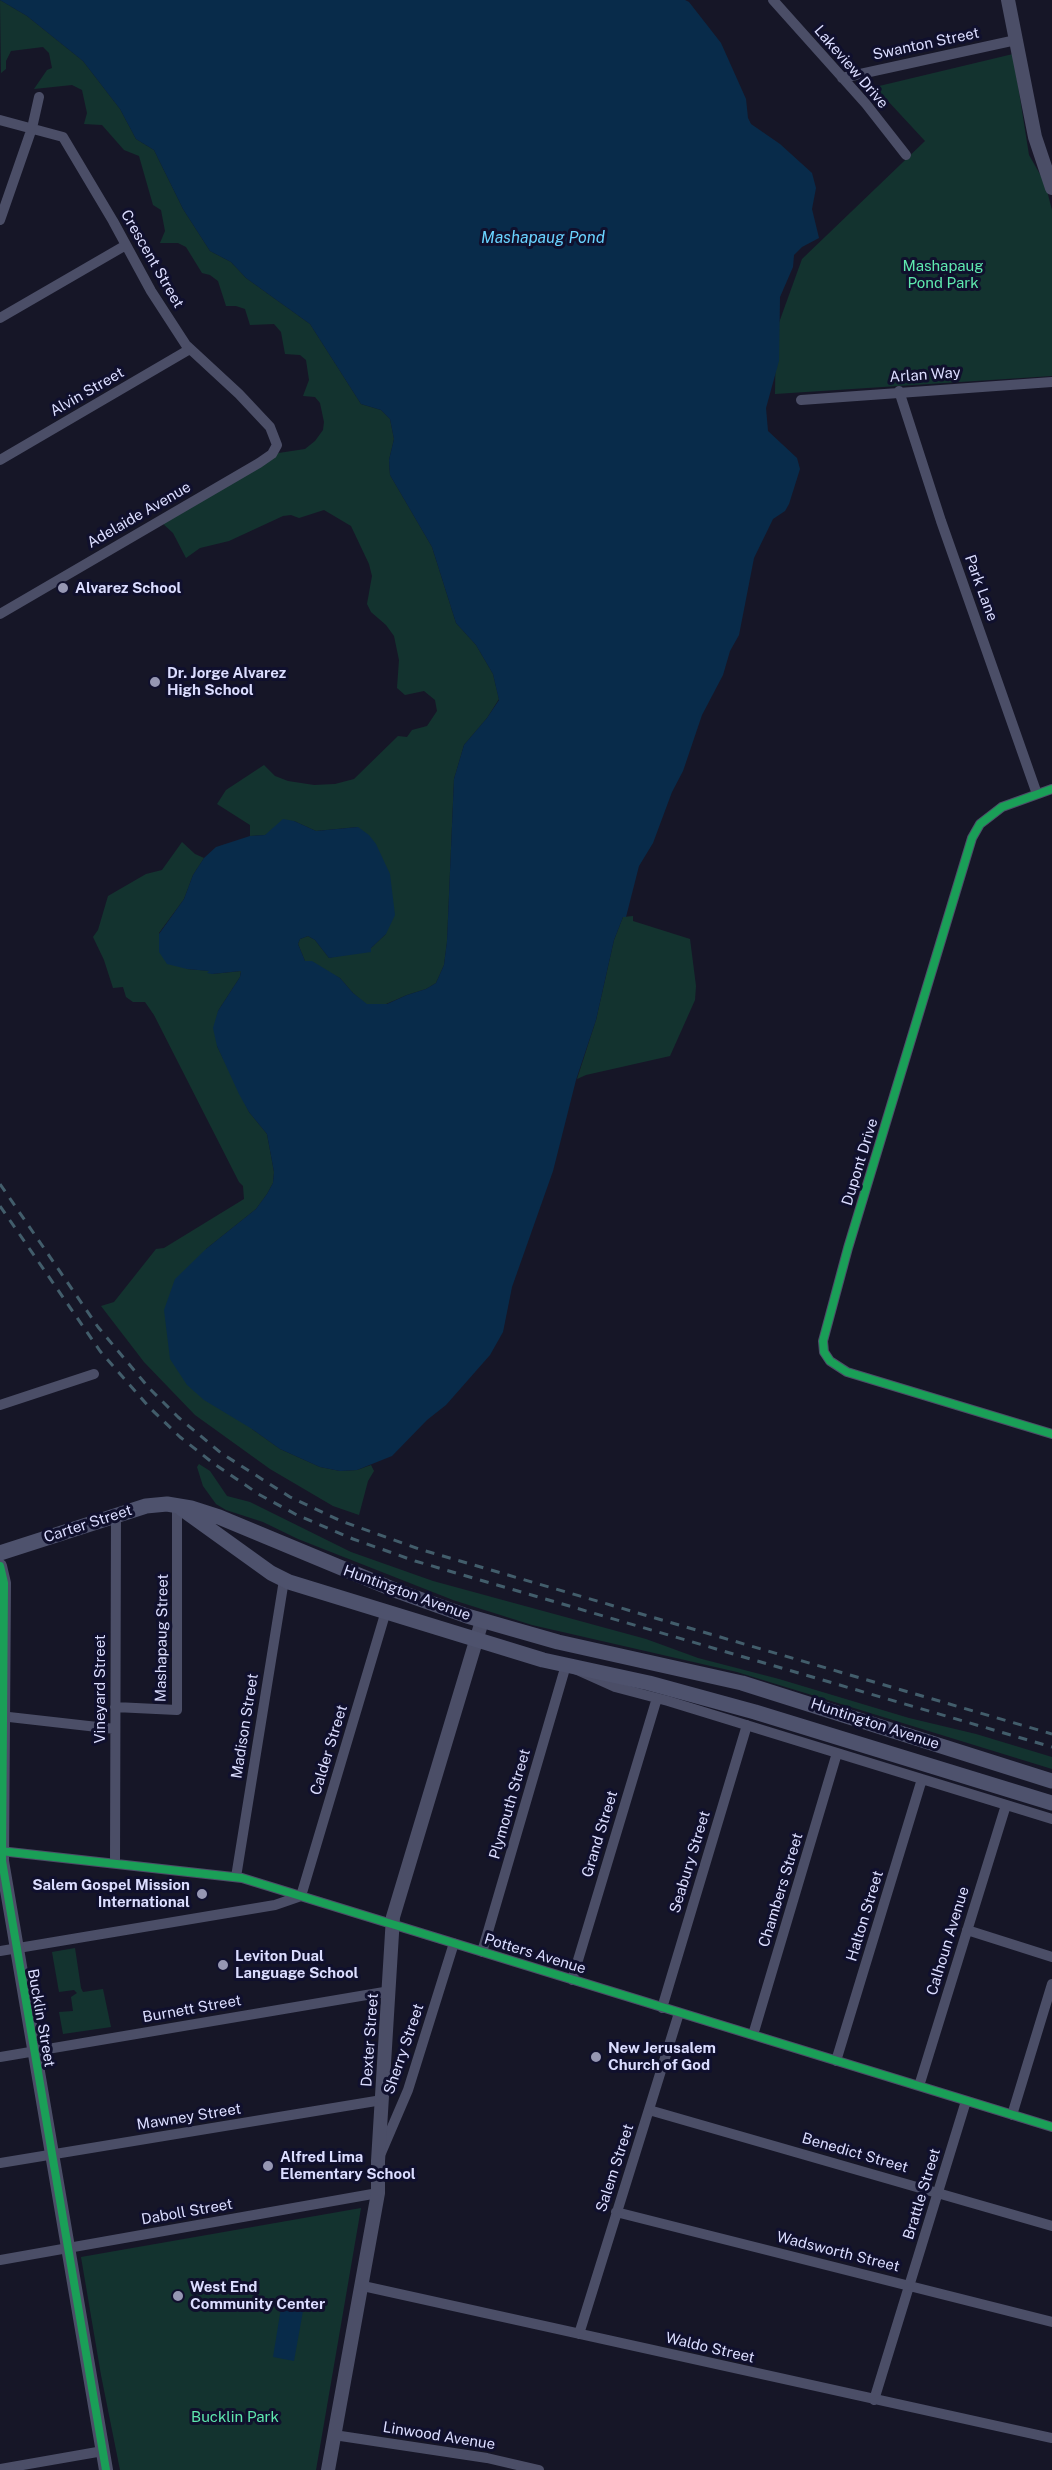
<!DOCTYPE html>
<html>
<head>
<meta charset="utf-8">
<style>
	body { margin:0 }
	canvas { display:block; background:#161627 }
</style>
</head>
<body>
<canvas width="1052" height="2470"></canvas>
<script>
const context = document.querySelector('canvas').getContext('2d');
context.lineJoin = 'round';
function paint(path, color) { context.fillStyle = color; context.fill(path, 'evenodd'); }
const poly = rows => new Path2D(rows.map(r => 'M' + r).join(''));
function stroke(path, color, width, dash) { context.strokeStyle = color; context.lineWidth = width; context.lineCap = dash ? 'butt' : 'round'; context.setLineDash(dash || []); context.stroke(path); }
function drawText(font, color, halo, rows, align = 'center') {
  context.font = font + ' "Public Sans",sans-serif'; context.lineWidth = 6; context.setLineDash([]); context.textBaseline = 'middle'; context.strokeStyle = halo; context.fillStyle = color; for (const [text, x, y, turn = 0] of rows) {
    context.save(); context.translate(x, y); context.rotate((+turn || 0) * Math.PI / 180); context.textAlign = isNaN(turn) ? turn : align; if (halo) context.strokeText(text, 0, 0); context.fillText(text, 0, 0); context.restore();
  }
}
paint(poly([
	[0,0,27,16,83,61,120,109,136,139,154,150,183,209,210,251,231,262,246,278,310,324,361,404,381,410,390,419,394,439,389,460,390,475,432,547,456,623,476,645,493,674,499,699,487,718,464,745,454,779,447,942,444,965,436,983,426,989,407,995,386,1004,366,1004,353,993,340,978,305,961,298,944,300,939,308,936,315,940,329,958,371,948,386,934,358,827,316,831,294,821,265,835,250,836,250,825,217,804,226,790,264,765,275,776,288,781,314,785,335,784,354,779,398,736,407,737,412,730,427,726,437,711,435,700,424,691,405,695,397,688,399,660,394,636,386,625,371,612,367,604,372,576,369,564,351,526,324,510,299,518,291,515,283,516,229,541,200,548,186,558,173,533,160,521,272,454,305,449,315,441,323,430,324,422,320,403,315,397,303,396,309,380,306,360,300,355,285,354,281,332,274,324,250,325,245,309,236,306,226,306,218,281,210,275,202,273,186,247,178,243,160,243,165,231,161,210,153,205,139,156,124,150,102,125,84,124,87,113,82,90,72,85,34,89,47,70,52,68,49,53,43,47,11,51,6,61,6,69,1,73],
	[1013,54,1029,155,1045,183,1052,210,1052,376,775,394,776,331,802,259,925,141,875,87],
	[182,842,195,854,204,858,193,875,184,899,159,933,187,969,211,971,212,974,241,971,240,977,218,1011,217,1046,249,1112,267,1134,274,1172,273,1183,267,1194,256,1209,206,1249,252,1429,280,1449,320,1467,340,1471,357,1470,371,1465,374,1471,368,1481,359,1515,333,1506,270,1469,195,1415,144,1362,101,1306,114,1302,156,1249,164,1248,244,1199,243,1186,239,1182,154,1015,145,1002,133,1002,126,997,123,987,113,988,104,960,93,937,98,930,108,896,146,874,162,870],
	[633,916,633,921,690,939,696,986,695,1000,670,1056,586,1075,577,1079,596,1020,614,940,623,917],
	[199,1464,210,1471,227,1496,250,1502,351,1552,433,1581,646,1639,698,1658,779,1679,909,1718,976,1734,1052,1757,1052,1769,737,1672,532,1625,453,1600,298,1539,263,1522,226,1510,216,1504,203,1486,197,1467],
	[75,1948,81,1988,83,1992,103,1989,111,2027,63,2034,59,2012,73,2011,71,1997,77,1993,74,1990,59,1992,52,1952],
	[361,2208,316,2470,120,2470,101,2375,81,2257]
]), '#13332f');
paint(poly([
	[0,0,685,0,689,2,721,43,746,99,748,118,751,124,780,144,812,173,816,188,812,209,819,238,802,247,794,255,793,267,780,297,779,361,766,408,768,431,797,458,800,469,789,504,785,511,773,519,754,558,739,635,730,651,723,675,702,715,683,771,672,792,653,843,639,866,626,917,623,917,614,940,596,1020,576,1080,553,1171,512,1287,503,1332,490,1355,446,1405,427,1420,392,1456,357,1470,340,1471,320,1467,280,1449,252,1429,204,1400,187,1385,170,1359,164,1310,175,1279,206,1249,256,1209,267,1194,273,1183,274,1172,267,1134,249,1112,239,1094,217,1046,213,1028,218,1011,240,977,241,971,212,974,207,973,209,971,187,969,167,964,159,952,159,934,184,899,193,875,204,858,216,847,250,836,265,835,283,819,294,821,316,831,358,827,369,835,376,844,390,874,395,915,386,934,371,948,371,952,329,958,315,940,308,936,300,939,298,944,305,961,312,961,340,978,353,993,367,1004,387,1004,407,995,426,989,436,983,444,965,447,941,454,779,464,745,487,718,499,700,493,674,476,645,456,623,432,547,390,475,389,460,394,439,390,419,381,410,361,404,310,324,246,278,231,262,210,251,183,209,154,150,136,139,120,109,83,61,27,16],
	[281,2308,303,2311,294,2361,273,2357]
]), '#082b4a');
stroke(poly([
	[773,0,866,104,906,155],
	[842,78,1016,40],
	[0,120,63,137,113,221,151,291,186,345,239,394,270,427,277,445,272,454,259,463,0,614],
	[0,220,32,128,39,97],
	[0,318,126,245],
	[899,391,941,521,1037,794],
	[801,400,1052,382],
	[0,460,190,349],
	[1052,789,1002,807,980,824,972,838,848,1248,823,1341,824,1352,830,1361,847,1372,1052,1434],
	[0,1405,94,1374],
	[115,1707,177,1710,177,1505],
	[0,1716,115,1729],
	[0,1851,242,1878,1052,2127],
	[115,1863,116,1515],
	[236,1877,284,1580],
	[967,1930,1052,1957],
	[0,1951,275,1905,301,1896,386,1611],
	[482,1952,566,1665,615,1687,668,1701,1052,1819],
	[572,1980,657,1698],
	[662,2008,747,1725],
	[753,2035,837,1753],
	[0,2057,390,1991],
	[836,2061,922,1779],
	[919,2086,1006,1805],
	[649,2110,1052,2226],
	[1012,2115,1052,1984],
	[381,2153,408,2090,454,1943],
	[0,2163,382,2100],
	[616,2212,1052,2322],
	[0,2260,378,2193],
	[363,2286,1052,2438],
	[579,2334,679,2013],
	[874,2400,966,2101],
	[334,2435,487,2458,539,2470],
	[0,2469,103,2451]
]), '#4b4e67', 10);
stroke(poly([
	[1008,0,1035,137,1052,188],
	[0,1566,4,1583,2,1861,106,2470],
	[328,2470,378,2193,378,2161,393,1917,482,1621]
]), '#4b4e67', 14);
stroke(poly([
	[182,1509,271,1573,289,1582,543,1660,649,1683,755,1712,1052,1803],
	[0,1553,146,1506,167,1504,191,1508,219,1517,397,1591,467,1616,558,1642,742,1683,1052,1781]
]), '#4e526d', 15);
stroke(poly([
	[0,1184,98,1327,149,1388,178,1417,221,1453,290,1497,341,1521,419,1549,1052,1734],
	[0,1206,100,1351,149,1407,180,1437,213,1463,260,1495,297,1515,353,1539,415,1561,1052,1747]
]), '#425d6b', 3, [9, 8]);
stroke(poly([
	[1052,789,1002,807,980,824,972,838,848,1248,823,1341,824,1352,830,1361,847,1372,1052,1434],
	[0,1566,4,1583,2,1861,106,2470],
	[0,1851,242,1878,1052,2127]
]), '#1a9f57', 8);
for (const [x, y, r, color] of [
	[63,588,6,"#9697b3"],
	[155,682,6,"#9697b3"],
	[202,1894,6,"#9697b3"],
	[223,1965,6,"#9697b3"],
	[596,2057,6,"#9697b3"],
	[268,2166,6,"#9697b3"],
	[178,2296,6,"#9697b3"]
]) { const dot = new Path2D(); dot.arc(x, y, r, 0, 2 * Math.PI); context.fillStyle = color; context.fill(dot); stroke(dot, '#10102d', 2); }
drawText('15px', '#dbddff', '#10102d', [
	["Swanton Street",926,44,-12],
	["Lakeview Drive",851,67,49],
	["Crescent Street",152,259,60],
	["Arlan Way",925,375,-4],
	["Alvin Street",87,392,-30],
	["Adelaide Avenue",139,515,-30],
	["Park Lane",981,588,70],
	["Dupont Drive",860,1162,-73],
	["Carter Street",88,1524,-18],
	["Huntington Avenue",407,1593,20],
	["Mashapaug Street",162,1638,-89],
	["Vineyard Street",100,1689,-90],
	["Huntington Avenue",875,1724,18],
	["Madison Street",245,1726,-81],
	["Calder Street",329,1750,-73],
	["Plymouth Street",510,1804,-74],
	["Grand Street",600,1834,-73],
	["Seabury Street",690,1862,-73],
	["Chambers Street",781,1890,-73],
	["Halton Street",865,1916,-73],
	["Calhoun Avenue",948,1941,-73],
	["Potters Avenue",535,1954,17],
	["Burnett Street",192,2009,-10],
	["Bucklin Street",41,2018,80],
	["Dexter Street",370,2040,-86],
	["Sherry Street",404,2049,-71],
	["Mawney Street",189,2117,-9],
	["Benedict Street",855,2153,16],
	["Salem Street",615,2168,-72],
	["Brattle Street",922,2194,-73],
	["Daboll Street",187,2212,-10],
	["Wadsworth Street",838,2252,14],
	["Waldo Street",710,2348,13],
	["Linwood Avenue",439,2436,9]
]);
drawText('15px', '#5ee8ae', '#10102d', [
	["Mashapaug",943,266],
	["Pond Park",943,283],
	["Bucklin Park",235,2417]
]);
drawText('bold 15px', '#dbddff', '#10102d', [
	["Alvarez School",75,588],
	["Dr. Jorge Alvarez",167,673],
	["High School",167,690],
	["Salem Gospel Mission",190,1885,"right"],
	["International",190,1902,"right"],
	["Leviton Dual",235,1956],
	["Language School",235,1973],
	["New Jerusalem",608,2048],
	["Church of God",608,2065],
	["Alfred Lima",280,2157],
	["Elementary School",280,2174],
	["West End",190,2287],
	["Community Center",190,2304]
], 'left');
drawText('italic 16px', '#69d3ff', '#10102d', [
	["Mashapaug Pond",543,238]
]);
</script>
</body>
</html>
